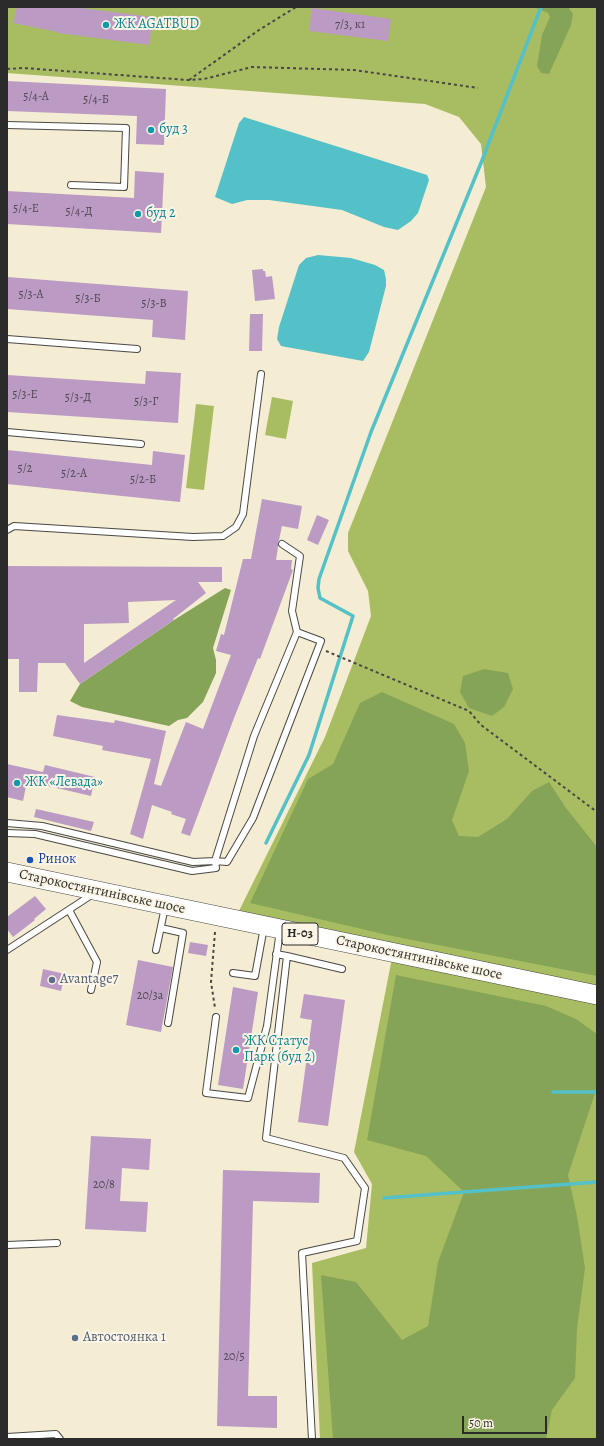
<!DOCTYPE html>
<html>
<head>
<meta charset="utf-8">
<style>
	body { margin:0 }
	#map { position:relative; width:604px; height:1446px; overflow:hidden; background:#f4ecd3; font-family:Alegreya,serif }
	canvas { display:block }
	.frame { position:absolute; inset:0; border:8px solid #2b2b2b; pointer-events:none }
	.scale { position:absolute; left:462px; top:1416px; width:85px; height:18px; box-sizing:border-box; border:2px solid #2b2b2b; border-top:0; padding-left:5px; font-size:12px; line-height:14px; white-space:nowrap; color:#2b2b2b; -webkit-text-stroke:3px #fcf5e5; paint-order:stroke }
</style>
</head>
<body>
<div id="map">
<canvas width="604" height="1446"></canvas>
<div class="frame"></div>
<div class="scale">50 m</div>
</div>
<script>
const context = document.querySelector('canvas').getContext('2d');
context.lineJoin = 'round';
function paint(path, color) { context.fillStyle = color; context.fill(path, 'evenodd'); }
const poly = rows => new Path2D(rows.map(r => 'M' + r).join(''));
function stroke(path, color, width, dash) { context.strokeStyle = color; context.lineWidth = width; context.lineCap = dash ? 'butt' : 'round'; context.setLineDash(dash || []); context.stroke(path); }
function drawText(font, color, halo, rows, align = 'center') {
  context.font = font + ' Alegreya,serif'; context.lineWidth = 4; context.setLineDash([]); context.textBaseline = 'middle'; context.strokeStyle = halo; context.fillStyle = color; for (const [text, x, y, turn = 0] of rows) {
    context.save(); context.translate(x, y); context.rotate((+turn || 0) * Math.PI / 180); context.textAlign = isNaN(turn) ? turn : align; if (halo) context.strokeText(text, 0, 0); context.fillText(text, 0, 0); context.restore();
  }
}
paint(poly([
	[7,7,597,7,597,990,237,915,325,737,371,616,368,591,348,551,348,533,486,187,481,144,459,117,425,104,7,73],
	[272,397,293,401,286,439,265,435],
	[196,404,214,406,204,490,186,488],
	[392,958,597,1001,597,1439,320,1439,312,1263,366,1248,372,1184,354,1152]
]), '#a8bd61');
paint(poly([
	[534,7,568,7,573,14,571,25,549,74,541,73,537,66,542,35,550,17,548,13],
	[225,588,231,590,213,648,216,660,216,673,203,702,187,718,178,720,169,726,82,707,70,701,80,684,174,620],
	[484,669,508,673,513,689,504,707,492,716,469,708,460,692,463,676],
	[382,692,454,724,465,743,469,771,452,820,459,836,478,837,507,819,532,791,549,782,566,808,597,847,597,976,392,936,250,903,308,779,333,764,360,703],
	[396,975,546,1006,576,1019,597,1034,597,1087,568,1175,577,1216,585,1268,577,1329,575,1378,552,1410,546,1439,333,1439,321,1275,356,1282,402,1340,428,1326,438,1262,464,1192,426,1156,367,1140]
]), '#86a457');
paint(poly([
	[244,117,427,175,429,180,418,213,411,221,398,230,384,227,342,210,269,200,247,200,232,204,215,197,239,123],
	[318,255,351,258,375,265,384,270,386,279,386,286,369,352,363,361,281,346,277,339,279,327,299,265,306,258]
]), '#53c1c7');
stroke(poly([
	[266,843,309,755,353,616,320,598,318,588,319,579,371,432,481,163,541,7],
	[553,1092,597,1092],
	[384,1198,597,1182]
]), '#53c1c7', 3.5);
paint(poly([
	[17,7,73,7,153,17,149,45,58,33,58,32,13,23],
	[312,8,391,19,388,41,309,31],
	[7,81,166,89,164,145,136,144,137,116,7,111],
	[135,171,164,173,161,233,7,224,7,191,134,198],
	[263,269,263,271,265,271,266,277,272,276,275,299,255,301,252,270],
	[7,277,188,291,185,340,152,337,153,320,7,309],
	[250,314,263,314,262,351,249,351],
	[146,371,181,373,178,423,7,412,7,375,145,384],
	[7,450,152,465,153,451,185,455,180,502,7,484],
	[262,499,302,506,298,529,282,526,279,540,278,543,278,547,276,560,292,560,291,569,293,570,260,659,258,658,234,718,190,836,181,833,186,819,171,814,172,812,152,805,143,839,130,834,151,759,102,750,103,746,53,736,57,715,114,723,115,720,166,731,154,784,161,786,186,722,203,729,231,655,216,651,221,634,224,635,243,559,251,559],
	[317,515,329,520,318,545,307,540],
	[7,566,222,567,222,582,198,582,206,593,173,619,174,620,80,684,65,663,38,663,37,692,19,692,19,659,7,659],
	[176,600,129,632,84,663,84,624,129,623,128,602],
	[7,764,43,772,45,765,95,777,91,796,27,781,23,801,7,797],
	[36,809,94,822,91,831,34,817],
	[35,896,46,909,34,919,35,920,13,937,7,929,7,917],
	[190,942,208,945,206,956,188,953],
	[138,960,173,967,161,1032,126,1025],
	[43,969,65,974,61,991,40,986],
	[233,987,258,992,243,1089,218,1085],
	[304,994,345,1000,328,1126,298,1122,312,1020,300,1018],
	[91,1136,151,1139,149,1170,122,1168,120,1201,148,1202,146,1232,85,1229],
	[223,1170,320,1173,319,1203,253,1201,248,1396,277,1396,277,1428,217,1426]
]), '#bb9ac4');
const service = poly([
	[7,125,126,128,124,187,71,185],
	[7,339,137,349],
	[7,432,141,444],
	[7,530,14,526,193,537,223,536,236,527,243,514,261,374],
	[282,544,300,556,292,611,297,632],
	[7,823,42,826,193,862,215,861,227,862,253,818,321,641,297,632,254,736,215,861,216,868,192,871,35,834,7,833],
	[69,910,97,962,91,990],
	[161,928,183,933,168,1023],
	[7,950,93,894],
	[156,950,165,907],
	[276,954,287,956,266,1138,344,1158,365,1188,357,1241,302,1253,312,1439],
	[287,956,342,969],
	[233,973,255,976,264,927],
	[216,1017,206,1093,248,1098,267,1026,280,930],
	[7,1245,57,1243],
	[7,1437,56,1434,60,1439]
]);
const primary = poly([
	[7,872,597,995]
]);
stroke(service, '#494844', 8);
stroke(primary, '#494844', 20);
stroke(poly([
	[7,69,23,68,188,80,204,79,252,67,354,70,478,88],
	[189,80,259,30,296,7],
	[326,651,469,711,481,725,597,812],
	[215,932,211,982,215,1008],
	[597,1172,597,1193]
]), '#494844', 2, [3, 3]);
stroke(service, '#fff', 6);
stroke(primary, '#fff', 19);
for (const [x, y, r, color] of [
	[106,25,4,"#0f9aa8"],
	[151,130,4,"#0f9aa8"],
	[138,214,4,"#0f9aa8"],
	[17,783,4,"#0f9aa8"],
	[30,860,4,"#1a4fb4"],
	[52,980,4,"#5c6f8a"],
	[236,1050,4,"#0f9aa8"],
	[75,1338,4,"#5c6f8a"]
]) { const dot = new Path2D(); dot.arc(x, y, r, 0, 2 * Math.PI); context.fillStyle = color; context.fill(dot); stroke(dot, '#fcf5e5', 1.5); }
drawText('12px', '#4f4751', null, [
	["7/3, к1",350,25],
	["5/4-А",36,97],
	["5/4-Б",96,100],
	["5/4-Е",26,209],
	["5/4-Д",79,212],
	["5/3-А",31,295],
	["5/3-Б",88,299],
	["5/3-В",154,304],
	["5/3-Е",25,395],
	["5/3-Д",78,398],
	["5/3-Г",146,402],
	["5/2",25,469],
	["5/2-А",74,474],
	["5/2-Б",143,480],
	["20/3а",150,996],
	["20/8",104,1185],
	["20/5",234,1357]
]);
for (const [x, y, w] of [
	[300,934,36]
]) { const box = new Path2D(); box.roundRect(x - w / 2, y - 11, w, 22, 3); context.fillStyle = '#fcf5e5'; context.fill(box); stroke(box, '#2b2b2b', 1); }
drawText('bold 13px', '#2b2b2b', null, [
	["Н-03",300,934]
]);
drawText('14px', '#0d838f', '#fcf5e5', [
	["ЖК AGATBUD",114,25],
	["буд 3",159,130],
	["буд 2",146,214],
	["ЖК «Левада»",25,783],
	["ЖК Статус",244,1042],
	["Парк (буд 2)",244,1058]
], 'left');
drawText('14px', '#164399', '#fcf5e5', [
	["Ринок",38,860]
], 'left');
drawText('14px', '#2b2b2b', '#fcf5e5', [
	["Старокостянтинівське шосе",102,892,12],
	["Старокостянтинівське шосе",419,958,12]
]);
drawText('14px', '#4e5e75', '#fcf5e5', [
	["Avantage7",60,980],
	["Автостоянка 1",83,1338]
], 'left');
</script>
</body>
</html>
